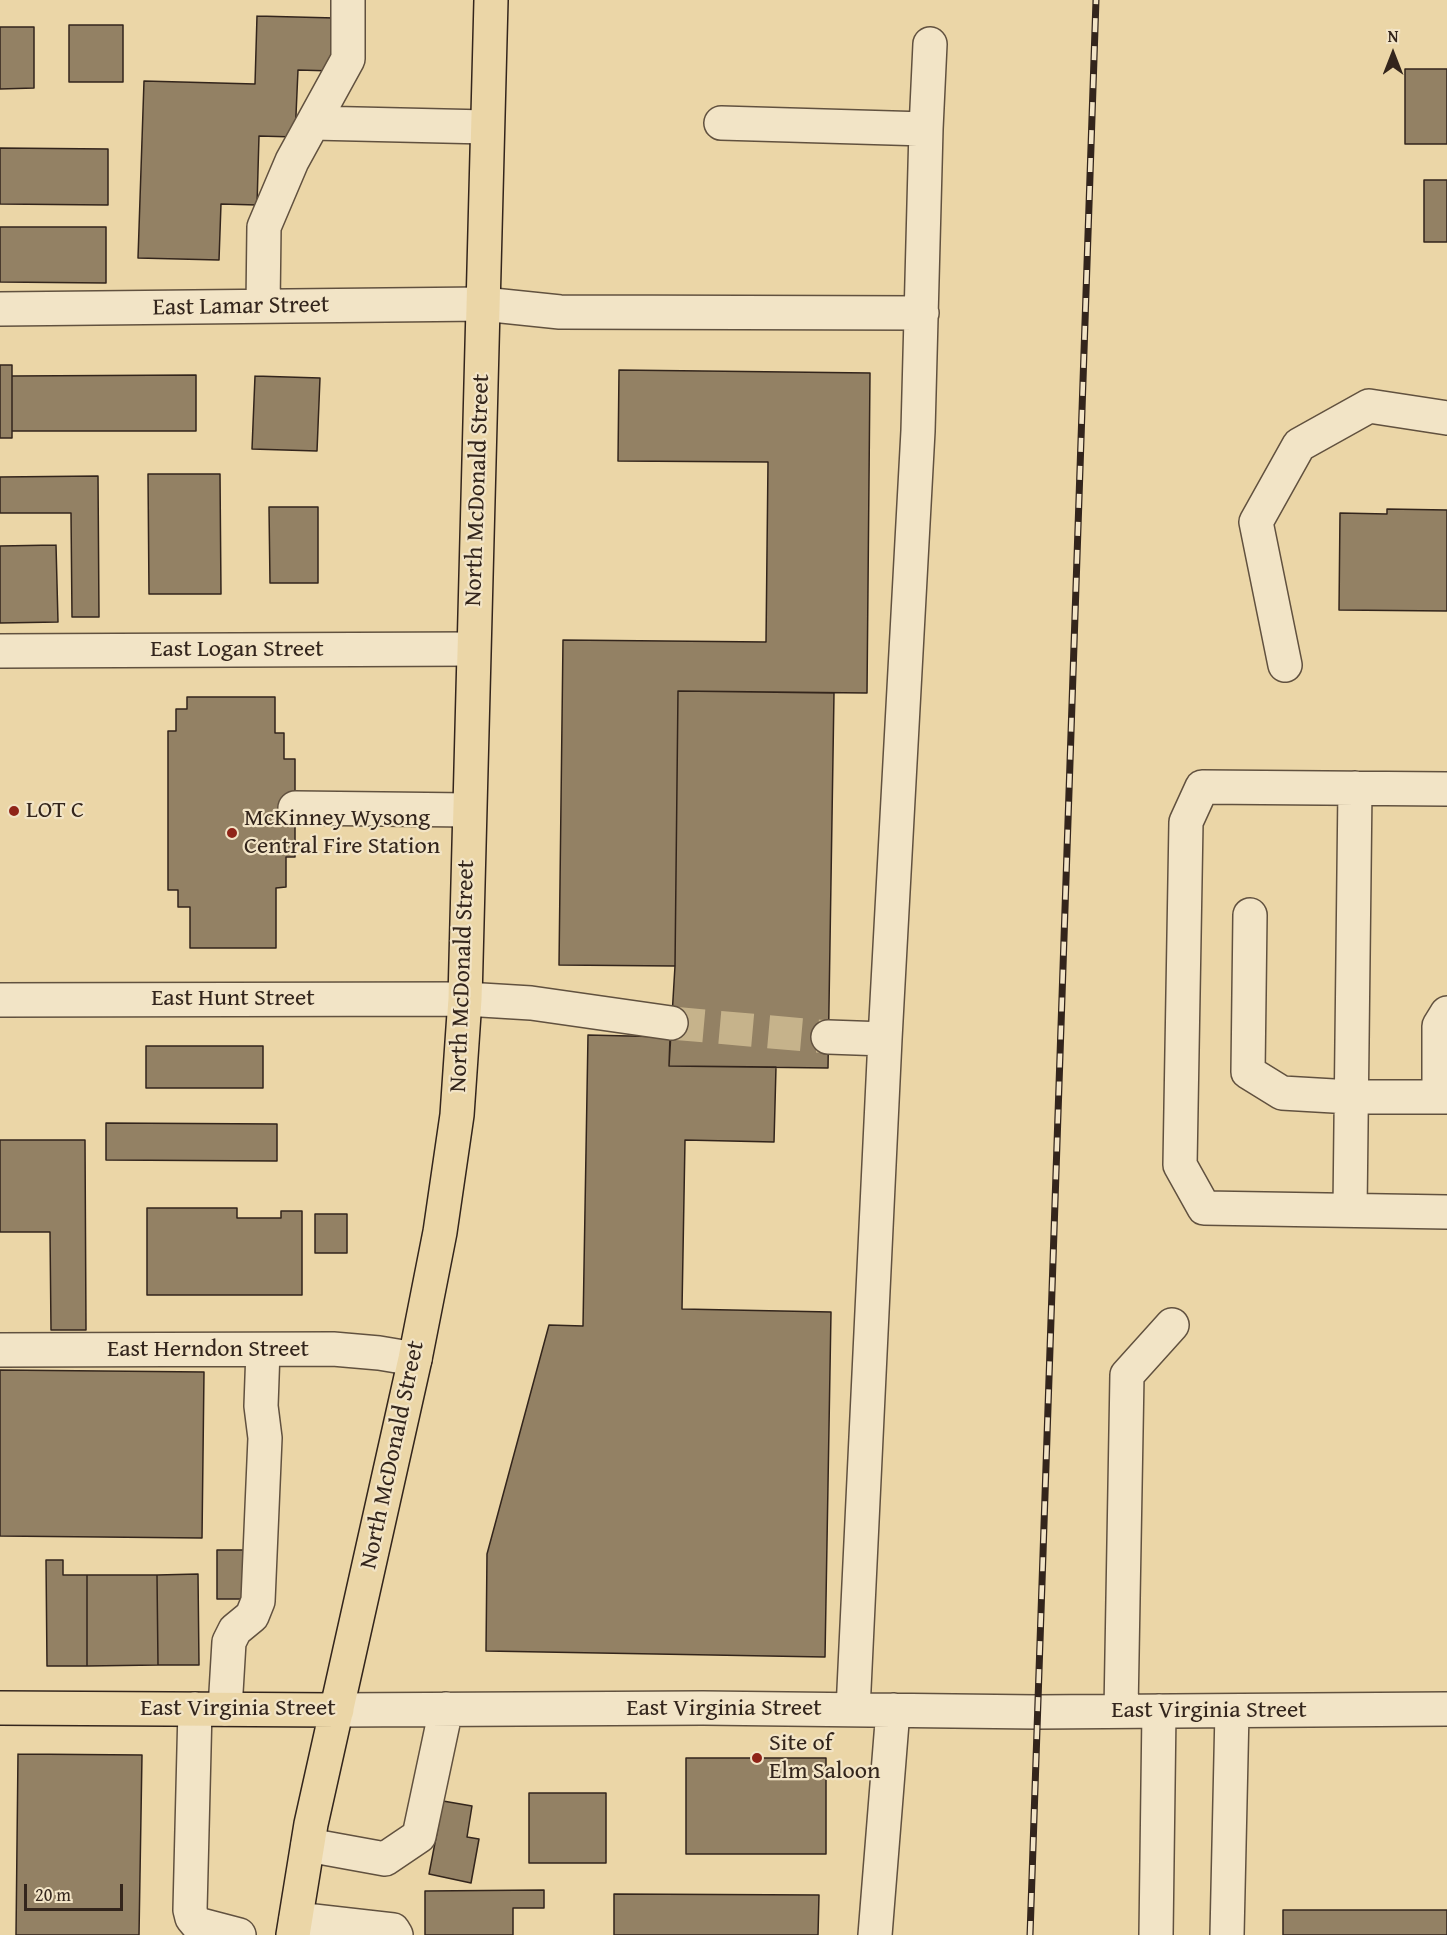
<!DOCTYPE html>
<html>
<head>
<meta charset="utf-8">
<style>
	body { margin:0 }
	#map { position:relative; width:1447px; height:1935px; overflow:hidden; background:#ebd6a7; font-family:"Gentium Book Plus",serif }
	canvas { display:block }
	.north { position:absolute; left:1363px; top:24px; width:60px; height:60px; -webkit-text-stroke:4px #f2e4c6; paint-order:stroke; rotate:0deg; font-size:16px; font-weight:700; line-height:24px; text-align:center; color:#33251c }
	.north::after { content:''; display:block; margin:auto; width:21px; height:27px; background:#33251c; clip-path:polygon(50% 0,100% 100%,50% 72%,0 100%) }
	.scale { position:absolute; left:24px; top:1884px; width:99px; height:27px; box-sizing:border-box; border:3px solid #33251c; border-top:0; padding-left:8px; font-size:18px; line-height:21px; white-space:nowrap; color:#33251c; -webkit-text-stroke:4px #f2e4c6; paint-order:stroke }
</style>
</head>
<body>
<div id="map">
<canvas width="1447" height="1935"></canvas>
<div class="north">N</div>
<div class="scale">20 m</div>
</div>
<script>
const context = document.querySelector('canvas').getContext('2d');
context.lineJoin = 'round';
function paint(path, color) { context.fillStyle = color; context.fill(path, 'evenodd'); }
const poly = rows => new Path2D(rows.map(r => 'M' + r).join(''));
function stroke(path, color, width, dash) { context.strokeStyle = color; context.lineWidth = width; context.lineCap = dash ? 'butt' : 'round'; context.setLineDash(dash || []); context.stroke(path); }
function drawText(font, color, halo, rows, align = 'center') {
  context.font = font + ' "Gentium Book Plus",serif'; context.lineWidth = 4.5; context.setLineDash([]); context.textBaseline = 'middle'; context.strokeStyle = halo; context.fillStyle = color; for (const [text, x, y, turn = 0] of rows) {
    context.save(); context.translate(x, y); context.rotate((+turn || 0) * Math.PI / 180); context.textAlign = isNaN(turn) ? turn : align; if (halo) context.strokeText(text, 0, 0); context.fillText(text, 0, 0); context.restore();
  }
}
const building = poly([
	[257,16,335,18,333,71,298,70,295,137,259,136,257,205,221,204,219,260,138,258,144,81,255,84,257,16],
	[69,25,123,25,123,82,69,82,69,25],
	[0,27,34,27,34,88,0,89,0,27],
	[1405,69,1447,69,1447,144,1405,144,1405,69],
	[0,148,108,149,108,205,0,204,0,148],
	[1424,180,1447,180,1447,242,1424,242,1424,180],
	[0,227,106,227,106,283,0,282,0,227],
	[0,365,12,365,12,438,0,438,0,365],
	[619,370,870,373,867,693,678,691,675,966,559,965,563,640,766,642,768,462,618,461,619,370],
	[196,375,196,431,12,431,12,376,196,375],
	[255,376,320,378,317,451,252,449,255,376],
	[148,474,220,474,221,594,149,594,148,474],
	[98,476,99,617,72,617,71,513,0,513,0,477,98,476],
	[269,507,318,507,318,583,270,583,269,507],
	[1387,509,1447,510,1447,611,1339,610,1340,513,1387,514,1387,509],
	[56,545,58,622,0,623,0,546,56,545],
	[678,691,834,693,828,1068,669,1066,675,966,678,691],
	[187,697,275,697,275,733,284,733,284,759,295,759,295,857,286,857,286,887,276,888,276,948,190,948,190,907,178,907,178,890,168,890,168,731,176,731,176,709,187,709,187,697],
	[588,1035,670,1037,669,1066,776,1067,774,1142,685,1140,682,1309,831,1312,825,1657,486,1651,487,1554,549,1325,583,1326,588,1035],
	[146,1046,263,1046,263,1088,146,1088,146,1046],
	[106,1123,277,1124,277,1161,106,1160,106,1123],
	[0,1140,85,1140,86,1330,51,1330,50,1232,0,1232,0,1140],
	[147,1208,237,1208,237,1218,281,1218,281,1211,302,1211,302,1295,147,1295,147,1208],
	[315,1214,347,1214,347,1253,315,1253,315,1214],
	[0,1370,204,1372,202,1538,0,1536,0,1370],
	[217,1550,252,1550,252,1599,217,1599,217,1550],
	[46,1560,63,1560,63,1575,87,1575,87,1666,47,1666,46,1560],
	[198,1574,199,1665,158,1665,157,1575,198,1574],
	[87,1575,157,1575,158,1665,87,1666,87,1575],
	[18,1754,142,1755,139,1935,16,1935,18,1754],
	[686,1758,826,1758,826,1854,686,1854,686,1758],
	[529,1793,606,1793,606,1863,529,1863,529,1793],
	[443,1801,472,1806,467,1837,479,1839,471,1883,429,1874,443,1801],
	[544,1890,544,1908,513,1908,513,1935,425,1935,425,1891,544,1890],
	[614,1894,819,1895,818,1935,614,1935,614,1894],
	[1283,1910,1447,1910,1447,1935,1283,1935,1283,1910]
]);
paint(building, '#938164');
stroke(building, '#33251c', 1.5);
stroke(poly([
	[671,1023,828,1037]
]), '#c6b38b', 33, [33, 16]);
const minor = poly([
	[313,123,487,127],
	[721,123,926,129],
	[263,306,264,227,292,161,348,59,348,0],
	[0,309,483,304,560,312,922,313],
	[0,651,473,649],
	[1285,665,1256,522,1299,445,1369,406,1447,418],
	[1447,789,1202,787,1186,822,1180,1165,1204,1208,1447,1212],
	[295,808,469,810],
	[1250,915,1248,1072,1282,1093,1351,1097,1447,1097],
	[0,1000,465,999,531,1003,671,1023],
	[828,1037,885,1039],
	[1439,1097,1439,1026,1447,1013],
	[1350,1210,1355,788],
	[0,1350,333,1349,379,1353,415,1359],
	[195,1709,190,1910,192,1918,197,1924,239,1935],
	[225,1709,229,1642,235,1630,252,1616,258,1601,265,1438,261,1406,263,1350],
	[337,1710,703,1708,1037,1712,1447,1709],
	[853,1710,885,1039,918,431,926,129,930,44],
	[1121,1711,1127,1375,1172,1325],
	[308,1845,385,1859,419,1836,446,1709],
	[296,1919,393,1930,396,1935],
	[875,1935,893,1710],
	[1156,1935,1159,1711],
	[1227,1935,1232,1711]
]);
const major = poly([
	[0,1708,337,1710],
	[293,1935,311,1824,415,1359,440,1232,457,1115,465,999,491,0]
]);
stroke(minor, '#61513f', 36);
stroke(major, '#33251c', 36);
stroke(minor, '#f2e4c6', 33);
stroke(major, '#ebd6a7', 33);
const rail = poly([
	[1030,1935,1096,0]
]);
stroke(rail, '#33251c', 7);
stroke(rail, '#f2e4c6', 4.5, [14]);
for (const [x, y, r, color] of [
	[14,811,6,"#8f2418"],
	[232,833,6,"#8f2418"],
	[757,1758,6,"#8f2418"]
]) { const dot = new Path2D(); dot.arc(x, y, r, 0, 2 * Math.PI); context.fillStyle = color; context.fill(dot); stroke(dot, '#f2e4c6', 2); }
drawText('24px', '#33251c', '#f2e4c6', [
	["East Lamar Street",241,307,-1],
	["North McDonald Street",478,490,-88],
	["East Logan Street",237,650],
	["North McDonald Street",463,976,-88],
	["East Hunt Street",233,999],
	["East Herndon Street",208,1350],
	["North McDonald Street",393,1455,-78],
	["East Virginia Street",238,1709],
	["East Virginia Street",724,1709],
	["East Virginia Street",1209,1711]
]);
drawText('24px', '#33251c', '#f2e4c6', [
	["LOT C",26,811],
	["McKinney Wysong",244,819],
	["Central Fire Station",244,847],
	["Site of",769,1744],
	["Elm Saloon",769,1772]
], 'left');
</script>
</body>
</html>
